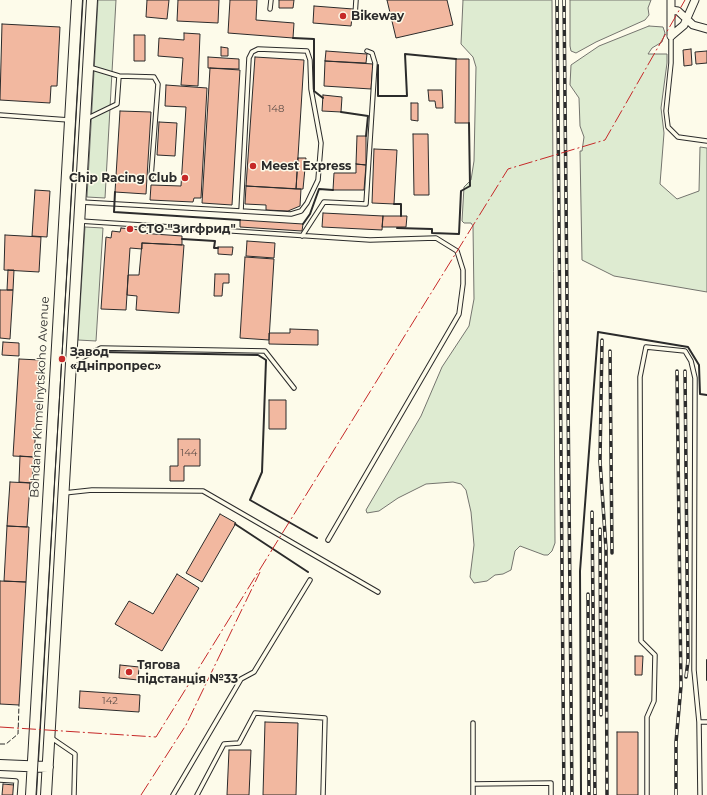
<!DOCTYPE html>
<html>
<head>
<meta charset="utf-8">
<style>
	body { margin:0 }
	canvas { display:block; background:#fdfbea }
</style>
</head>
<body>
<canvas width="707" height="795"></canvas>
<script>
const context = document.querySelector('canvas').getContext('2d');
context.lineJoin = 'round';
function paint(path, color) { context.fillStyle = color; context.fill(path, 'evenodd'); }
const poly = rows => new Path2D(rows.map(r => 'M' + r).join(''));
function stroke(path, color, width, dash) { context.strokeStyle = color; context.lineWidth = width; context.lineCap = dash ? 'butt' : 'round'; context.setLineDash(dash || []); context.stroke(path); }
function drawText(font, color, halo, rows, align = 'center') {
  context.font = font + ' Montserrat,sans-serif'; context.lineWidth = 3; context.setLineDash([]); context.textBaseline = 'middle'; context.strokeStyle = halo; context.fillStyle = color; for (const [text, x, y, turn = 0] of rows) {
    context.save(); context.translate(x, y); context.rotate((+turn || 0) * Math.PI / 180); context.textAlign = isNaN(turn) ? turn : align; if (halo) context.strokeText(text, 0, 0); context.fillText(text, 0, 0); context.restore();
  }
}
const green = poly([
	[98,0,116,0,105,198,87,197,98,0],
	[463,0,552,0,555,543,552,551,548,555,544,555,520,546,515,551,511,570,503,574,495,575,487,581,474,583,470,577,474,545,471,512,466,490,461,484,453,482,426,484,398,498,379,511,367,513,366,510,421,416,442,367,469,326,474,299,473,226,471,223,464,223,462,221,464,187,471,180,474,161,476,67,473,57,461,44,463,0],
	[570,0,651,0,648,8,649,15,645,20,596,42,576,53,571,51,570,46,570,0],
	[649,26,663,27,665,33,662,42,652,48,648,54,667,54,667,63,661,108,664,133,660,184,677,199,699,191,700,147,707,148,707,292,614,276,582,260,580,151,582,151,584,137,580,126,579,98,570,85,571,65,599,46,649,26],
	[85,227,103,228,96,341,78,340,85,227]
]);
paint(green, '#deebd1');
stroke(green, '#74746e', 1);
const building = poly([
	[147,0,169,0,167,19,146,17,147,0],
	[178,0,219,0,218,23,177,21,178,0],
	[230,0,257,0,256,20,294,23,293,38,228,33,230,0],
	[279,0,294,0,293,8,279,8,279,0],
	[387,0,447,0,453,25,396,38,387,0],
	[314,6,353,9,351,26,313,23,314,6],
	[2,24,60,27,57,86,51,86,50,103,0,100,2,24],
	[184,33,200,34,198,86,181,85,183,58,158,56,159,38,184,40,184,33],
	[134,35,145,35,145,61,134,61,134,35],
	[221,47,228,48,228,56,221,56,221,47],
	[691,49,692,65,684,66,683,50,691,49],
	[326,51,367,54,366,63,325,61,326,51],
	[707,51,707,63,696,64,695,52,707,51],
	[208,57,239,59,239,69,208,68,208,57],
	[255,57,304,60,296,189,246,186,255,57],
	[456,59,469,59,469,123,455,123,456,59],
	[325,61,373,64,371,89,324,86,325,61],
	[210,68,240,70,232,205,202,203,210,68],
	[166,85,207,88,201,198,194,198,193,202,150,200,151,185,181,186,186,107,165,106,166,85],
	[428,90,442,90,443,108,436,108,435,101,429,101,428,90],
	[323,95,342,97,341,112,322,111,323,95],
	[411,103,418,103,418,121,411,120,411,103],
	[120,111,151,112,146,194,115,192,120,111],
	[159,122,177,123,175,156,157,155,159,122],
	[413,134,428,134,429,195,414,195,413,134],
	[357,136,366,136,366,165,356,164,357,136],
	[374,149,397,150,394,204,372,203,374,149],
	[298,158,306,158,303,189,296,189,298,158],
	[356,164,366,165,364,190,333,190,334,173,356,173,356,164],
	[246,186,301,189,300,206,288,211,266,210,266,205,245,204,246,186],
	[35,190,50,191,47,237,32,236,35,190],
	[323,213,383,216,382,230,322,227,323,213],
	[383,216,407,216,406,227,382,227,383,216],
	[240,220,303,224,302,231,240,227,240,220],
	[121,228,140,230,140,233,182,236,182,245,142,243,142,249,130,248,126,310,101,309,106,237,111,238,112,231,120,232,121,228],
	[5,235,41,237,39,272,4,270,5,235],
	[247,241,275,243,274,258,246,256,247,241],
	[142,243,184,245,179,313,136,310,137,296,127,295,128,275,139,275,142,243],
	[218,247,233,247,232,255,218,254,218,247],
	[245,257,274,259,269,340,240,338,245,257],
	[8,270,14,270,13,290,7,290,8,270],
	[215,274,229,274,229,283,223,283,222,296,214,296,215,274],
	[0,290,13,290,10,339,0,338,0,290],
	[290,329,318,330,318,345,269,344,269,333,290,333,290,329],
	[3,342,19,343,19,356,2,355,3,342],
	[19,359,40,360,34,457,13,456,19,359],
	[269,400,286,400,286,429,269,429,269,400],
	[178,439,200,439,200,466,184,466,184,481,170,481,170,466,178,466,178,439],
	[20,456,34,457,32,483,19,482,20,456],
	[10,482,30,483,27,527,7,526,10,482],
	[220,514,236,523,202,582,186,573,220,514],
	[7,526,29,527,26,582,4,581,7,526],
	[177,574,199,588,162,651,115,624,129,601,153,614,177,574],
	[0,581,26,582,19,705,0,704,0,581],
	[635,656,643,656,642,675,635,675,635,656],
	[120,665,139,667,138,680,119,678,120,665],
	[80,691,140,695,139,712,79,708,80,691],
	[265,722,298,723,296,795,263,795,265,722],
	[617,732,638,732,638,795,617,795,617,732],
	[229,750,251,750,249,795,227,795,229,750],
	[3,784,14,785,14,795,2,795,3,784]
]);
paint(building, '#f2b8a0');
stroke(building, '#2b2b2b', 1);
const lane = poly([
	[270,9,271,0],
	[355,16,356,0],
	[671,36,671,63,666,111,668,127,678,137,707,141],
	[89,67,119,76,154,77,158,84,151,177],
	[0,115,69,120],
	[86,119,117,104,119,76],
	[81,202,241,211,249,58,252,52,258,49,307,51,310,60,311,89,321,143,318,180,307,203,301,211,291,214,241,211],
	[80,221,370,240,436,238,457,251,463,270,463,284,459,314,328,540],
	[302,236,324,202,366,204,375,63,372,53,367,51],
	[72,363,101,348,265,351,294,388],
	[64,493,92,490,203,491,378,592],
	[699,722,707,722],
	[473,723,473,795],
	[50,737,75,754,74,795],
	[0,780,16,781,15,795],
	[473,784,551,783,551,795],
	[173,795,241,679,254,672,310,580],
	[197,795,224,744,239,743,255,713,325,718,323,795],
	[647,795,647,717,654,701,655,655,641,641,640,377,646,347,685,351,691,361,695,378,694,670,699,722,700,795]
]);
const street = poly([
	[671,0,671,36],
	[671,10,678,11,693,25,707,29],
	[671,36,684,25,695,0]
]);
const secondary = poly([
	[0,765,48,767],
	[31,795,77,0],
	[46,795,92,0]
]);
stroke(lane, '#2b2b2b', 5.5);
stroke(street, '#2b2b2b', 9);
stroke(secondary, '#2b2b2b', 12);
stroke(lane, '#fdfbea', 3.5);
stroke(street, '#fdfbea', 7);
stroke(secondary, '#fdfbea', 10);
stroke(poly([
	[36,795,83,0]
]), '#2b2b2b', 1);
const rail = poly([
	[557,0,564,795],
	[564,0,572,795],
	[602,340,600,461,606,549,607,795],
	[610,351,612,553],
	[685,371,688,661,686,677],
	[592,512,595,795],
	[600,529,601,715],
	[588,594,589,795],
	[676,795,676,742,681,686,677,371]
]);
stroke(rail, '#2b2b2b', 3.5);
stroke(rail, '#fdfbea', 2, [6]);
stroke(poly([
	[0,744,6,744,18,734,19,705]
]), '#2b2b2b', 1, [5, 2]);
stroke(poly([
	[293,38,314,39,314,91,323,98],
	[378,65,378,96,407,96,405,54,456,59],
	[341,112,368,116,366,136],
	[115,192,114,212,240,220],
	[394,204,401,204,401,216],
	[303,224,310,214,319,189,333,190],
	[397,228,432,229,432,233,459,234,461,191,470,186,469,123],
	[182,239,215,241,214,248,218,248],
	[101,352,258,355,266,360,262,472,250,500,317,538],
	[235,524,308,572],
	[707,660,707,680],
	[581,795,580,571,598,332,688,347,699,365,700,394,707,395]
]), '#2b2b2b', 2);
stroke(poly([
	[0,727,156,737,508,169,605,140,685,0],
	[141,795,186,725,260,572]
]), '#c62828', 1, [14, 3, 2, 3]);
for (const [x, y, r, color] of [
	[343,16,4,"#c62828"],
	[253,166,4,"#c62828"],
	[185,178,4,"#c62828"],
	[130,229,4,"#c62828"],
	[62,359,4,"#c62828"],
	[129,672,4,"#c62828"]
]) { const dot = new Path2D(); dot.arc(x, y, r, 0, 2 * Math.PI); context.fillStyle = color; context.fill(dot); stroke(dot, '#fdfbea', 1.5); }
drawText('10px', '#5d4e48', null, [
	["148",276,109],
	["144",189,453],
	["142",110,701]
]);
drawText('bold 12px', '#2b2b2b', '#fdfbea', [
	["Bikeway",351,16],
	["Meest Express",261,166],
	["Chip Racing Club",177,178,"right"],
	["СТО \"Зигфрид\"",138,229],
	["Завод",70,352],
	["«Дніпропрес»",70,366],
	["Тягова",137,665],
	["пiдстанцiя №33",137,679]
], 'left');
drawText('12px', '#2b2b2b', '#fdfbea', [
	["Bohdana Khmelnytskoho Avenue",40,397,-87]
]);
</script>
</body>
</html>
